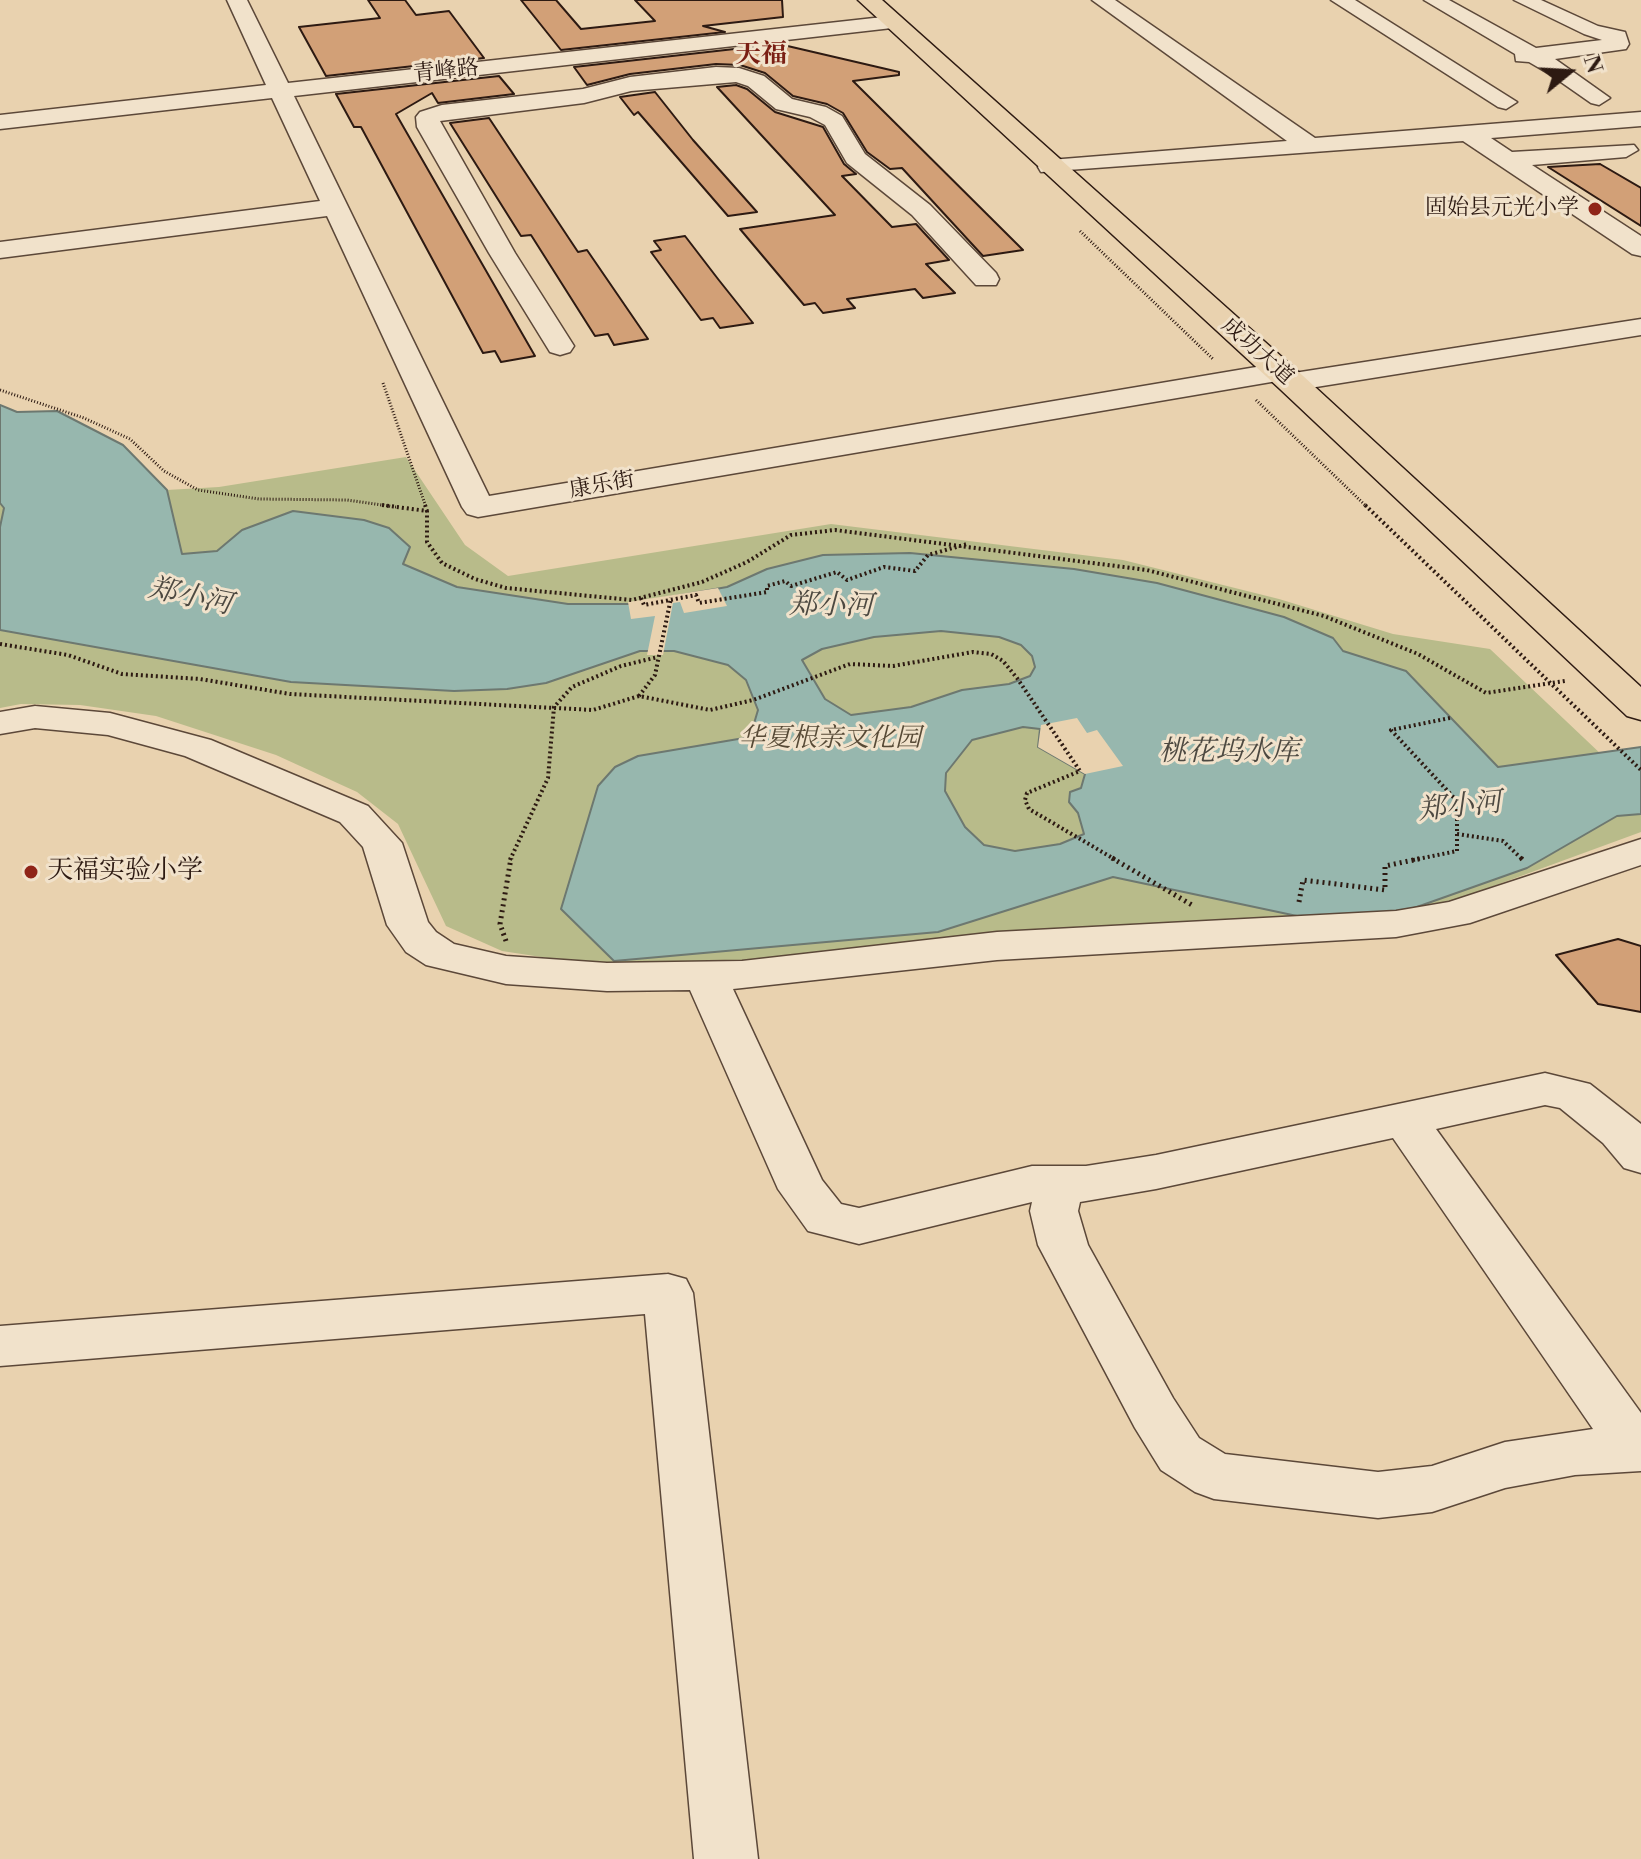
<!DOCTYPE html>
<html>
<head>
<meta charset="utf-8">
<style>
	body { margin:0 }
	#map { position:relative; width:1641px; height:1859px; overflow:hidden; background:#e9d2af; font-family:"Libre Bodoni",serif }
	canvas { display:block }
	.north { position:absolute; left:1529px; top:32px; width:80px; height:80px; -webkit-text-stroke:6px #f1e2cb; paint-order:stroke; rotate:72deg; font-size:22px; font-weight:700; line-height:32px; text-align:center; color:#2d1a12 }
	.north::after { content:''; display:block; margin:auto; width:28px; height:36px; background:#2d1a12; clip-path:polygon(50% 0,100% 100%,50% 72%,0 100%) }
</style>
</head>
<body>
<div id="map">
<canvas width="1641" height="1859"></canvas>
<div class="north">N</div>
</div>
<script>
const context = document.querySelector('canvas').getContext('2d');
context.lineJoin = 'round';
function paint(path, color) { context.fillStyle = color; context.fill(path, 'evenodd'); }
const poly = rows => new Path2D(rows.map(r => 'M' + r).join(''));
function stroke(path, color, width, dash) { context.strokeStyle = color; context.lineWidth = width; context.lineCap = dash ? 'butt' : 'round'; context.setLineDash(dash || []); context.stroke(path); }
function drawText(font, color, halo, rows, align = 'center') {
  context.font = font + ' "Libre Bodoni","Noto Serif SC",serif'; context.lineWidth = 6; context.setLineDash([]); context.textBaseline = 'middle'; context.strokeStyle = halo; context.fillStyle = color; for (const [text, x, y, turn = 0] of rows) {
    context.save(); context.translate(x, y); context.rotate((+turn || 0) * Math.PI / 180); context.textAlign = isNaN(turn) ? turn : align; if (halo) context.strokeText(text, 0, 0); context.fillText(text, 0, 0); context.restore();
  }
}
paint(poly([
	[0,405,17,412,57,411,123,445,167,490,219,487,406,457,465,545,508,576,831,524,1123,560,1279,599,1393,634,1490,649,1641,792,1641,832,1409,917,697,965,587,964,502,951,446,926,398,824,357,792,276,755,156,716,80,705,21,704,0,708]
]), '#b8bb8a');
const water = poly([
	[0,405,17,412,57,411,123,445,167,490,182,554,217,551,242,530,293,511,364,520,389,528,410,547,403,564,457,587,568,604,629,604,727,587,767,569,823,555,910,553,1074,569,1157,583,1284,617,1333,638,1343,651,1406,671,1498,767,1641,747,1641,814,1617,816,1527,868,1397,914,1297,916,1113,877,938,932,614,961,561,909,598,786,615,767,638,756,750,737,758,710,746,680,728,665,674,651,640,651,546,683,507,689,454,691,291,682,0,630,0,527,4,508,0,503,0,405],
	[941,631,999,637,1021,645,1032,656,1035,667,1030,676,1009,684,962,690,911,707,851,715,825,699,802,660,822,649,874,637,941,631],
	[1023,727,1040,729,1038,747,1085,774,1081,788,1070,792,1069,802,1078,813,1084,834,1060,844,1015,851,984,845,965,827,945,791,946,773,972,740,1023,727]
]);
paint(water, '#97b7ae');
stroke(water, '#6d7870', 2);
paint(poly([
	[718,588,727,606,684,613,680,602,673,603,663,655,647,655,655,616,631,619,628,602],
	[1077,718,1087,733,1097,730,1123,766,1085,774,1038,747,1041,725]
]), '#e9d2af');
const building = poly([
	[368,0,405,0,416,15,449,11,484,58,326,76,299,27,380,18,368,0],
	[521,0,556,0,581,29,655,21,635,0,782,0,783,17,703,26,725,32,561,50,521,0],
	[779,44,899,72,899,75,853,81,1023,250,983,256,902,168,890,169,867,152,843,113,827,104,793,96,765,73,740,65,716,64,630,74,587,85,574,67,779,44],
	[499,76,514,94,438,103,432,93,396,114,535,356,501,362,495,351,483,353,361,127,354,127,336,94,499,76],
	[736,85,747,89,775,112,823,127,844,164,856,174,842,176,892,227,916,224,949,260,926,264,955,293,923,298,915,289,847,299,855,308,823,313,815,303,804,305,740,229,835,215,717,87,736,85],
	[655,92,693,140,757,212,728,216,638,112,634,115,620,97,655,92],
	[489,118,578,252,587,250,648,339,614,345,608,334,595,336,531,235,521,236,450,123,489,118],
	[1600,164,1641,188,1641,226,1548,167,1600,164],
	[685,236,718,279,753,323,720,328,713,318,701,320,651,252,661,250,654,241,685,236],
	[1618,939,1641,946,1641,1012,1598,1004,1556,955,1618,939]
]);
paint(building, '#d2a077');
stroke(building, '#2d1a12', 2);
const minor = poly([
	[227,0,247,0,288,83,892,16,902,22,892,28,294,96,489,496,1280,363,1290,366,1294,373,1641,319,1641,335,1291,391,1281,388,1277,381,478,517,467,514,462,507,327,216,0,258,0,242,320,201,272,98,0,129,0,115,266,85,227,0],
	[1092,0,1115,0,1315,138,1641,112,1641,126,1491,138,1512,152,1634,145,1638,150,1626,157,1532,165,1641,236,1641,256,1632,254,1463,141,1041,172,1038,167,1041,162,1050,160,1287,141,1092,0],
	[1331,0,1355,0,1517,102,1506,109,1498,107,1331,0],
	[1424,0,1449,0,1536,48,1602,40,1584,34,1514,0,1541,0,1598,26,1625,32,1629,44,1626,49,1555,59,1610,98,1599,105,1591,103,1548,73,1529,62,1516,61,1515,54,1424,0],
	[716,67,739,68,764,76,792,99,826,107,842,116,865,154,930,205,996,273,999,279,996,285,976,285,912,215,847,163,825,125,810,117,776,109,748,86,736,82,631,91,584,103,440,121,515,253,574,346,570,352,560,355,550,352,489,253,417,127,416,117,420,112,442,105,583,89,630,77,716,67],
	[35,706,110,713,211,740,368,806,402,843,428,922,436,932,454,944,506,956,607,963,742,961,997,932,1396,911,1449,902,1641,839,1641,865,1470,923,1396,937,997,960,733,989,822,1180,841,1204,859,1208,1032,1166,1086,1166,1156,1155,1545,1073,1590,1084,1641,1124,1641,1173,1624,1168,1603,1143,1560,1108,1545,1105,1436,1129,1641,1413,1641,1471,1575,1475,1505,1488,1432,1512,1378,1518,1214,1499,1195,1492,1161,1470,1135,1428,1038,1245,1030,1211,1032,1202,859,1244,808,1231,778,1189,690,990,607,991,506,984,426,965,406,952,387,925,363,847,340,822,185,756,108,735,35,728,0,734,0,712,35,706],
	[1393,1138,1593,1429,1505,1442,1432,1466,1378,1472,1225,1454,1199,1438,1173,1398,1088,1245,1078,1211,1080,1202,1156,1189,1393,1138],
	[668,1274,686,1279,693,1293,758,1859,694,1859,645,1314,0,1366,0,1326,668,1274]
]);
const major = poly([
	[858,0,882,0,1302,375,1641,687,1641,720,1627,716,1280,389,858,0]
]);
stroke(minor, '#5c4839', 3);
stroke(major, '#2d1a12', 3);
stroke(poly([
	[1080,231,1214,360],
	[383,383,426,507],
	[0,390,84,418,130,439,164,471,198,490,259,499,347,500,396,507],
	[1256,400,1367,507]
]), '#2d1a12', 3, [1, 2]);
stroke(poly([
	[382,505,427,511,427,542,442,563,475,579,506,588,632,600,702,582,747,562,791,535,835,530,1147,570,1324,616,1418,654,1486,693,1565,681],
	[425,505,427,511],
	[1365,505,1641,770],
	[641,598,644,605,696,595,699,603,767,592,767,586,785,581,791,586,837,572,847,580,884,567,915,571,928,555,967,544],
	[0,644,68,655,122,674,200,679,290,694,593,710,639,696,710,710,753,700,850,664,893,666,973,652,991,654,1003,661,1017,678,1080,771,1027,793,1025,800,1029,809,1116,860],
	[639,696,655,675,671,598],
	[1457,834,1503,841,1523,860],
	[510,860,548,778,554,707,572,687,621,666,658,657],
	[1413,860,1457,851,1457,801,1391,730,1450,718]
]), '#2d1a12', 4, [2, 3]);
stroke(poly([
	[1112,858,1192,905],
	[1521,858,1524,861],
	[1299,902,1303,880,1385,890,1385,866,1423,858],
	[506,941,500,924,511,858]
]), '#2d1a12', 5, [2, 4]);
paint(minor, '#f1e2cb');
paint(major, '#e9d2af');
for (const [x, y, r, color] of [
	[1595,209,8,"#8f2418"],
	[31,872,8,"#8f2418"]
]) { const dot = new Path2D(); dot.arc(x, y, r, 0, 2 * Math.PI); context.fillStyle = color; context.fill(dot); stroke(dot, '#f1e2cb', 3); }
drawText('22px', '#2d1a12', '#f1e2cb', [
	["青峰路",446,72,-6],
	["成功大道",1257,352,42],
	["康乐街",602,486,-10]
]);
drawText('22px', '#2d1a12', '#f1e2cb', [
	["固始县元光小学",1579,209]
], 'right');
drawText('bold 26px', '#7a1f14', '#f1e2cb', [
	["天福",761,56]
]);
drawText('italic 26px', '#574a36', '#f1e2cb', [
	["华夏根亲文化园",830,740]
]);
drawText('26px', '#2d1a12', '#f1e2cb', [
	["天福实验小学",47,872]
], 'left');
drawText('italic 28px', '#4d4941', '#f1e2cb', [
	["郑小河",190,598,12],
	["郑小河",831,607,1],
	["桃花坞水库",1229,753],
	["郑小河",1460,808,-6]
]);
</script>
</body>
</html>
